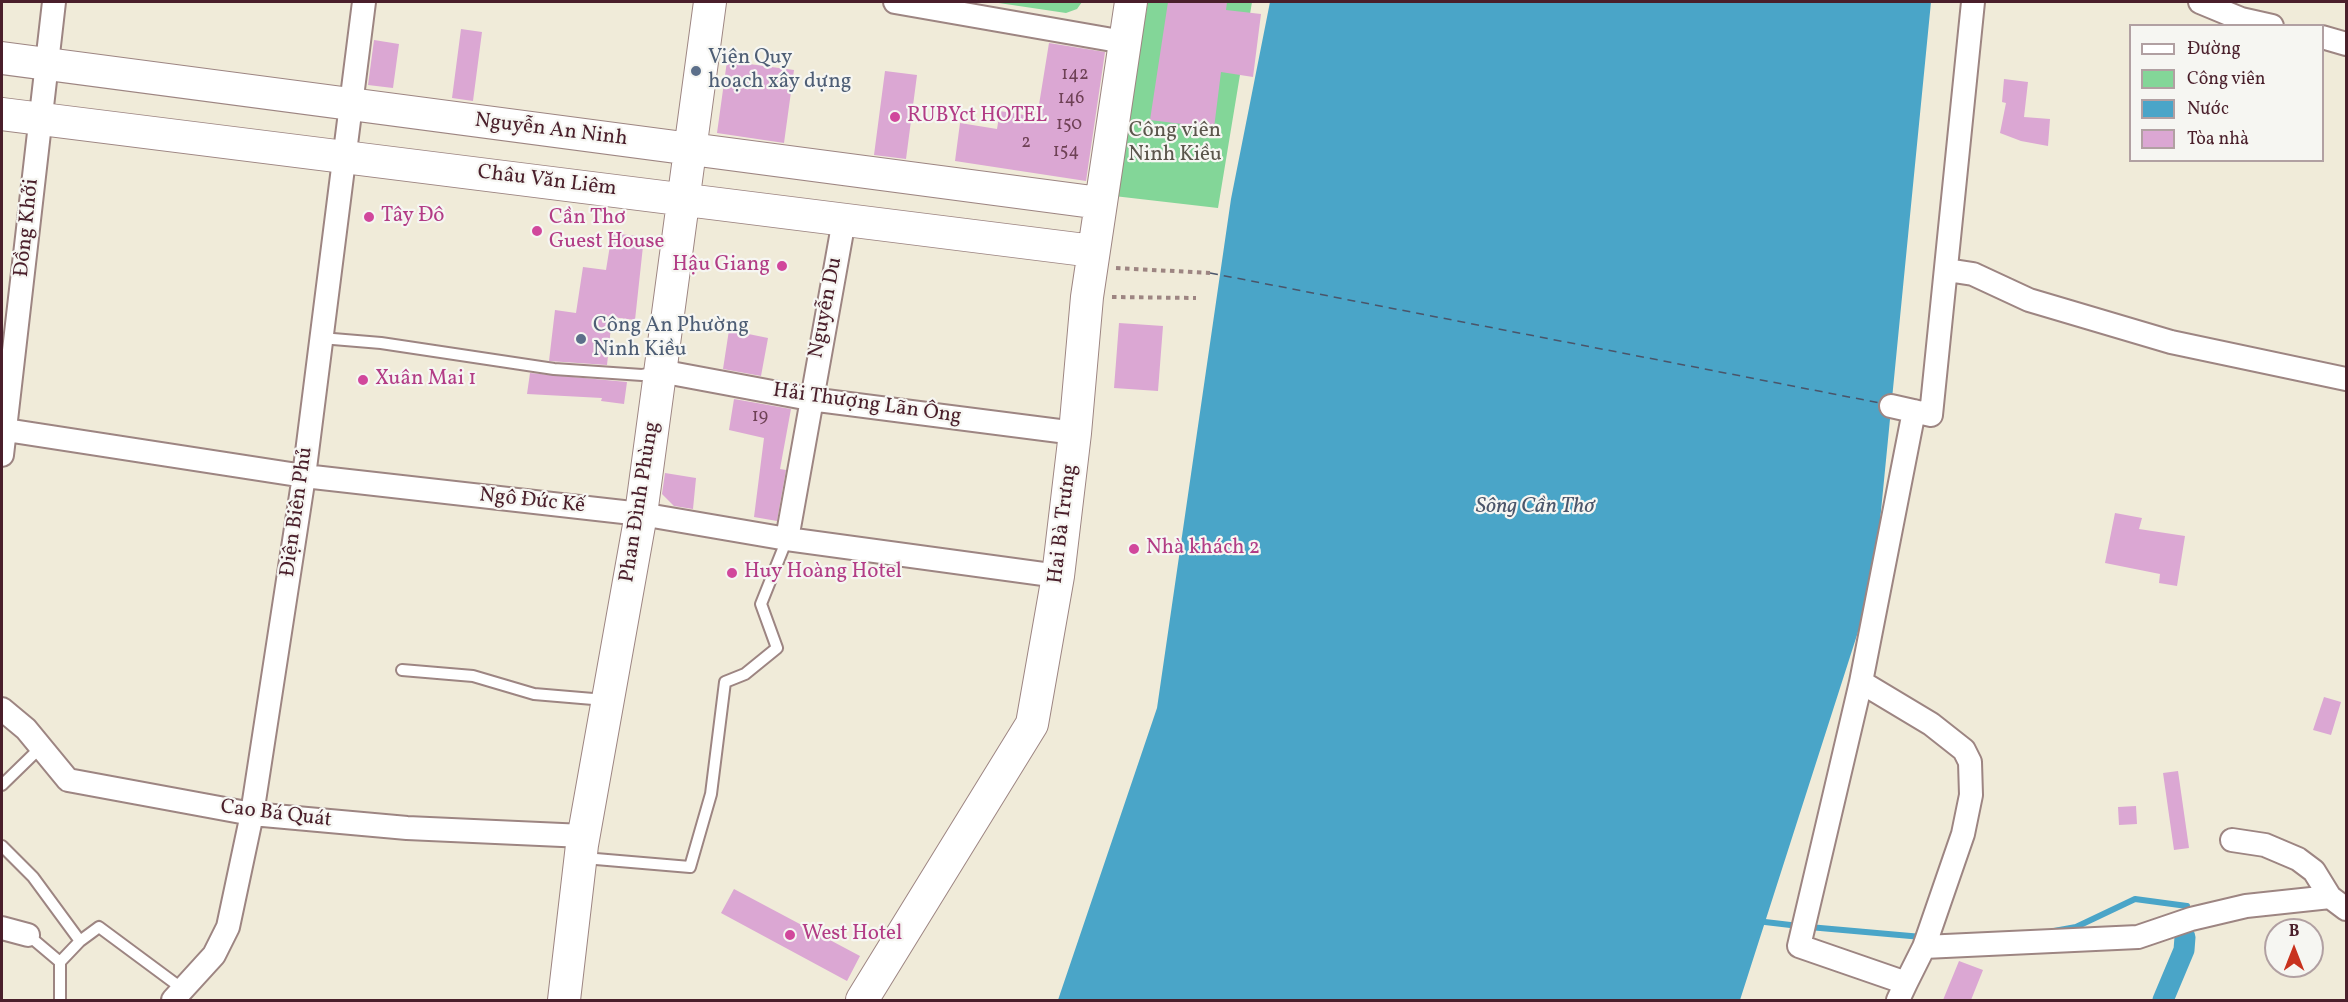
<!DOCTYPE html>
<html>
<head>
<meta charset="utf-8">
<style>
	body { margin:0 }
	#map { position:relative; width:2348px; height:1002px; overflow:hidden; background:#f0ebd9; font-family:Vollkorn,serif }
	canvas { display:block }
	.frame { position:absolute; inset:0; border:3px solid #4a1f2b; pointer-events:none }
	.legend { position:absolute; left:2129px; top:24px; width:195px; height:138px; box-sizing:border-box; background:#f6f6f2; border:2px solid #b1a0a2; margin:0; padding:8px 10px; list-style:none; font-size:18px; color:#4a1f2b }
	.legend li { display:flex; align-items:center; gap:12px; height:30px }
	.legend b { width:30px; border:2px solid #b1a0a2 }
	.north { position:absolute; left:2264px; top:918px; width:60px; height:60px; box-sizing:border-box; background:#f6f6f2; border:2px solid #b1a0a2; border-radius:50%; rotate:0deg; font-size:16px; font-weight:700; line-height:24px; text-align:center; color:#4a1f2b }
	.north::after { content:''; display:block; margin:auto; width:21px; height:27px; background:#c8321e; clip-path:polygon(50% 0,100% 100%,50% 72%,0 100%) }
</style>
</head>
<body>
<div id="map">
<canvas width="2348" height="1002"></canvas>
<div class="frame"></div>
<ul class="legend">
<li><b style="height:8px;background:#fff"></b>Đường</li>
<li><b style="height:16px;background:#83d698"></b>Công viên</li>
<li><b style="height:16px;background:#4aa5c8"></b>Nước</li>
<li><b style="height:16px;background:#dba7d3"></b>Tòa nhà</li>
</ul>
<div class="north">B</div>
</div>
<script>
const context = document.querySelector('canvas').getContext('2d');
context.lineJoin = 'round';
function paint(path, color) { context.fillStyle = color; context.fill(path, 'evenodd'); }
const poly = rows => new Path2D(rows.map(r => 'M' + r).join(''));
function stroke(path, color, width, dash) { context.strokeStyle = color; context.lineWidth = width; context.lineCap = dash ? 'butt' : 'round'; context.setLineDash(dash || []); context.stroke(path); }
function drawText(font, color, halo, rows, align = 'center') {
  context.font = font + ' Vollkorn,serif'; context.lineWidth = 4.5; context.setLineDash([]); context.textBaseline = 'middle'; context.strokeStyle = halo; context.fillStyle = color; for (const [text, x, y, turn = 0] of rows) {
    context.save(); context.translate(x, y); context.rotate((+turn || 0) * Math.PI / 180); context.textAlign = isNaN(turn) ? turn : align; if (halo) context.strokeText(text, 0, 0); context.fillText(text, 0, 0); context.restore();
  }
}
paint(poly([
	[992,2,1082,2,1077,9,1066,13],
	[1148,2,1252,2,1218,208,1114,196]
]), '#83d698');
paint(poly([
	[1270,2,1931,2,1874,582,1740,1000,1058,1000,1157,708,1231,199]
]), '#4aa5c8');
stroke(poly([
	[1765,922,1799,926],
	[1809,927,1922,937],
	[2054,931,2076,927,2135,899,2187,906]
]), '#4aa5c8', 6);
stroke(poly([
	[2163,1000,2184,950,2185,937]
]), '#4aa5c8', 21);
stroke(poly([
	[1210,273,1880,403]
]), '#4a556a', 1.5, [8, 6]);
paint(poly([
	[1168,2,1227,2,1226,10,1261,14,1253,77,1221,72,1214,128,1150,120],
	[461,29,482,32,473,101,452,98],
	[374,40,399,44,393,88,368,85],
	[1049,43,1105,52,1086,181,955,161,960,123,997,129,1000,111,1037,117],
	[727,61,794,70,784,143,717,133],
	[885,71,917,75,906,159,874,155],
	[2004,79,2028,82,2024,117,2050,119,2048,146,2021,141,2000,133,2006,103,2002,102],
	[612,233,644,237,635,320,612,317,607,365,549,361,555,310,576,313,583,267,606,270],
	[1119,323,1163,326,1158,391,1114,388],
	[729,330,768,338,761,376,723,369],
	[530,373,627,382,624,404,601,401,602,398,527,394],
	[734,399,791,409,780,469,786,470,777,521,754,517,764,438,729,430],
	[665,473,696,478,693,509,674,506,662,494],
	[2115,513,2142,518,2139,529,2185,536,2177,586,2159,583,2160,574,2105,563],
	[2324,697,2341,702,2331,735,2313,730],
	[2178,771,2189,848,2174,850,2163,773],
	[2136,806,2137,824,2119,825,2118,807],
	[734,889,860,956,847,981,721,913],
	[1959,961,1983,970,1971,1000,1943,1000]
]), '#dba7d3');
const lane = poly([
	[321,338,381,343,554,369,642,375,657,372],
	[402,670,473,676,534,694,605,700],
	[2,785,41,747],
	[2,846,33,877,80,941],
	[584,858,690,867,711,794,725,682,745,674,777,648,761,604,787,539],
	[28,935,60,962,80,941,99,927,184,990],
	[60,962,60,1000]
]);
const street = poly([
	[895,2,1124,42],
	[2200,2,2241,19,2272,26],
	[2322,37,2346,44],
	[1947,270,1973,274,2029,300,2171,342,2346,379],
	[660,371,810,399,1075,433],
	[1891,406,1931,415,1973,2],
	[6,430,304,476,641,514,787,539,1058,576],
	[2,455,54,2],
	[787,539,844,220],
	[1861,682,1931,724,1964,750,1970,762,1971,795,1963,834,1924,947,1906,983],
	[2,709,26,729,68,780,252,814,407,828,584,836],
	[2232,840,2265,845,2298,859,2314,871,2330,897,2346,909],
	[2,928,28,935],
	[1924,947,2138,937,2191,919,2246,906,2330,897],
	[173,1000,214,955,228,927,252,814,304,476,364,2],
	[1898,1000,1906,983,1799,946,1861,682,1914,411]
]);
const secondary = poly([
	[2,58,1100,203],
	[2,114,1093,251],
	[564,1000,582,845,641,514,710,2],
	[862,1000,1032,724,1058,576,1075,433,1087,297,1131,2]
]);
stroke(lane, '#9d8582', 14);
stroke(street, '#9d8582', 26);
stroke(secondary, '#9d8582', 34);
stroke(poly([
	[1116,268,1210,273],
	[1112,297,1196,298]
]), '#9d8582', 4, [4.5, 4.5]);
stroke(lane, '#fff', 10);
stroke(street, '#fff', 22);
stroke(secondary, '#fff', 32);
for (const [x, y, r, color] of [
	[696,71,6,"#5c6f8a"],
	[895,117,6,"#d1479c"],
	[369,217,6,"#d1479c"],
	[537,231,6,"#d1479c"],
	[782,266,6,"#d1479c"],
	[581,339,6,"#5c6f8a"],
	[363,380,6,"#d1479c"],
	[1134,549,6,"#d1479c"],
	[732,573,6,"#d1479c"],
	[790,935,6,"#d1479c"]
]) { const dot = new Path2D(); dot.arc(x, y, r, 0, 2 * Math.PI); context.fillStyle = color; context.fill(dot); stroke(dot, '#f6f6f2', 2); }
drawText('18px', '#6e4155', null, [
	["142",1075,76],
	["146",1071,100],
	["150",1069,126],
	["2",1026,144],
	["154",1066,153],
	["19",760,418]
]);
drawText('21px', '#4e5e75', '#f6f6f2', [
	["Viện Quy",708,59],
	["hoạch xây dựng",708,83],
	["Công An Phường",593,327],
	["Ninh Kiều",593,351]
], 'left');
drawText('21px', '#b23c85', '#f6f6f2', [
	["RUBYct HOTEL",907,117],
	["Tây Đô",381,217],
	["Cần Thơ",549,219],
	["Guest House",549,243],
	["Hậu Giang",770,266,"right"],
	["Xuân Mai 1",375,380],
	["Nhà khách 2",1146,549],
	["Huy Hoàng Hotel",744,573],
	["West Hotel",802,935]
], 'left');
drawText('21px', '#4a1f2b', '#f6f6f2', [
	["Nguyễn An Ninh",551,131,7],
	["Châu Văn Liêm",547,182,7],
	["Đồng Khởi",28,228,-84],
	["Nguyễn Du",827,308,-79],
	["Hải Thượng Lãn Ông",867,405,8],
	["Ngô Đức Kế",532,502,6],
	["Phan Đình Phùng",641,502,-81],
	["Điện Biên Phủ",298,512,-82],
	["Hai Bà Trưng",1064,524,-83],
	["Cao Bá Quát",276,815,7]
]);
drawText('21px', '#5b564c', '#f6f6f2', [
	["Công viên",1175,132],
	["Ninh Kiều",1175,156]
]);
drawText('italic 22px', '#4a556a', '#f6f6f2', [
	["Sông Cần Thơ",1535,508]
]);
</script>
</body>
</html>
